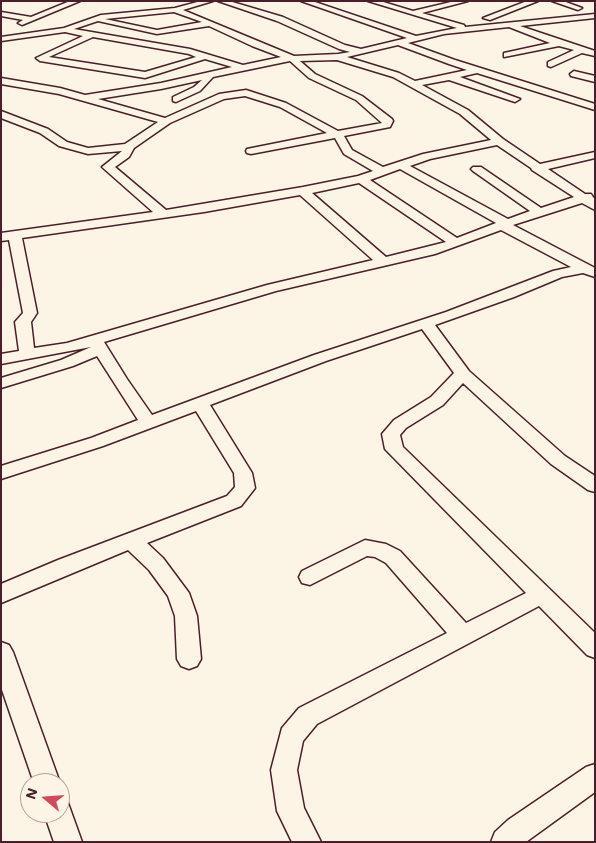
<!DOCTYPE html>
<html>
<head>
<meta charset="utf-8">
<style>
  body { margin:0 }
  #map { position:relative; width:596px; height:843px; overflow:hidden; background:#fcf5e5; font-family:Mali,sans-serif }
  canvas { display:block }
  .frame { position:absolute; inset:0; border:2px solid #4a1f2b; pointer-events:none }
  .north { position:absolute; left:20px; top:773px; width:50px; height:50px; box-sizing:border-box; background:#fcf5e5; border:1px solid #b59f9b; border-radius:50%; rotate:288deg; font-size:14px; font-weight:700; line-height:20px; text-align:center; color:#4a1f2b }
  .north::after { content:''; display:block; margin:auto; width:18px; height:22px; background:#d1495b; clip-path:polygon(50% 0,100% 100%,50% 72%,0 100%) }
</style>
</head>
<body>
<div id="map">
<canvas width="596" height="843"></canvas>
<div class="frame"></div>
<div class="north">N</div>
</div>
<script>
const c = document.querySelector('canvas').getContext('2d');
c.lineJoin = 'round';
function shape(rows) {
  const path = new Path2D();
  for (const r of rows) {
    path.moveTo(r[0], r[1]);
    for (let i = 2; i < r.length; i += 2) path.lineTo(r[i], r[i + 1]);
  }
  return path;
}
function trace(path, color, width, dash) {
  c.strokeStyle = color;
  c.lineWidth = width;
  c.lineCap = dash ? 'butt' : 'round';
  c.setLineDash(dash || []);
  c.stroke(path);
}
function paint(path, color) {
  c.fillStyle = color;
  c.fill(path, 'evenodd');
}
const minor = shape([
  [70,1,80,1,22,25,18,23,23,20,1,16,1,12,31,17,70,1],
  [201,1,213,1,183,10,294,56,338,54,350,52,339,49,277,21,218,1,229,1,283,17,345,45,361,49,407,38,301,1,312,1,416,36,457,28,368,1,380,1,413,11,455,1,468,1,422,13,464,25,465,27,595,14,595,18,520,26,595,51,595,56,582,53,551,67,548,66,548,62,574,50,559,46,504,57,504,53,550,43,509,27,444,34,408,43,455,60,595,104,595,110,477,73,460,77,520,99,515,102,449,80,422,85,468,110,503,139,540,164,595,152,595,158,548,169,585,194,591,194,595,200,595,210,582,203,513,225,595,268,595,277,583,273,562,277,514,297,435,325,469,371,565,456,595,476,595,492,588,490,551,464,463,383,443,405,406,428,400,435,403,447,595,633,595,658,587,655,539,606,317,724,303,741,297,770,304,808,321,842,292,842,277,811,271,770,282,728,299,708,447,633,386,563,375,557,367,556,310,585,302,583,299,577,302,571,365,540,386,544,400,551,466,623,526,593,385,449,382,434,394,420,431,397,454,373,422,329,326,361,210,405,252,473,255,488,241,506,147,543,163,558,189,593,197,616,201,659,197,666,189,669,181,666,177,659,175,616,168,596,149,570,128,550,1,603,1,584,58,560,227,496,235,487,234,473,196,411,103,446,1,479,1,466,91,438,138,420,97,356,73,366,1,388,1,378,61,360,91,347,1,364,1,354,19,351,15,322,23,313,9,240,1,241,1,233,153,212,102,167,122,151,88,154,59,146,40,133,1,118,1,111,48,129,67,142,88,148,125,144,158,122,59,94,1,84,1,78,60,88,85,95,161,83,232,67,205,59,145,78,40,61,36,58,83,36,65,32,1,41,1,37,64,28,101,15,175,8,201,1],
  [174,12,202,22,157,30,105,19,174,12],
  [98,21,157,34,209,26,252,46,281,57,243,65,190,49,74,29,98,21],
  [93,37,189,54,196,57,145,72,49,57,93,37],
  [398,45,449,64,467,70,415,81,399,73,347,57,398,45],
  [337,60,393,77,460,114,491,140,423,154,383,167,352,150,344,136,390,127,393,121,392,119,362,96,315,74,300,61,337,60],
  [290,61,309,78,356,100,382,123,338,131,286,103,246,90,219,94,165,118,98,99,161,89,202,80,194,87,173,97,173,101,176,102,200,91,213,77,290,61],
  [245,96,280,107,327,133,247,149,246,151,247,153,251,154,335,138,344,154,373,171,358,176,303,187,166,210,115,167,129,157,134,148,170,123,224,99,245,96],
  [497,145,531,168,532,170,574,197,541,208,481,167,473,167,471,169,473,171,530,211,508,219,410,166,430,159,497,145],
  [400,169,496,223,457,238,370,180,400,169],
  [359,183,446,242,386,257,312,193,359,183],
  [300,195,373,260,267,285,67,343,34,348,31,322,37,313,22,238,204,212,300,195],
  [501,230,571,267,553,271,446,312,314,355,152,415,127,379,104,342,276,291,435,254,501,230],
  [527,1,538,1,490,20,483,18,527,1],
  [552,1,563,1,582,8,578,10,552,1],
  [574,71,595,76,595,82,571,76,570,74,574,71],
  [1,642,9,645,13,652,60,783,34,783,1,687,1,642],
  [595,764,595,792,526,842,491,842,495,832,508,820,586,767,595,764],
  [60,800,68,803,82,842,54,842,44,813,60,813,60,800]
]);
trace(minor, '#4a1f2b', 3);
paint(minor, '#fcf5e5');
</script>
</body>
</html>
